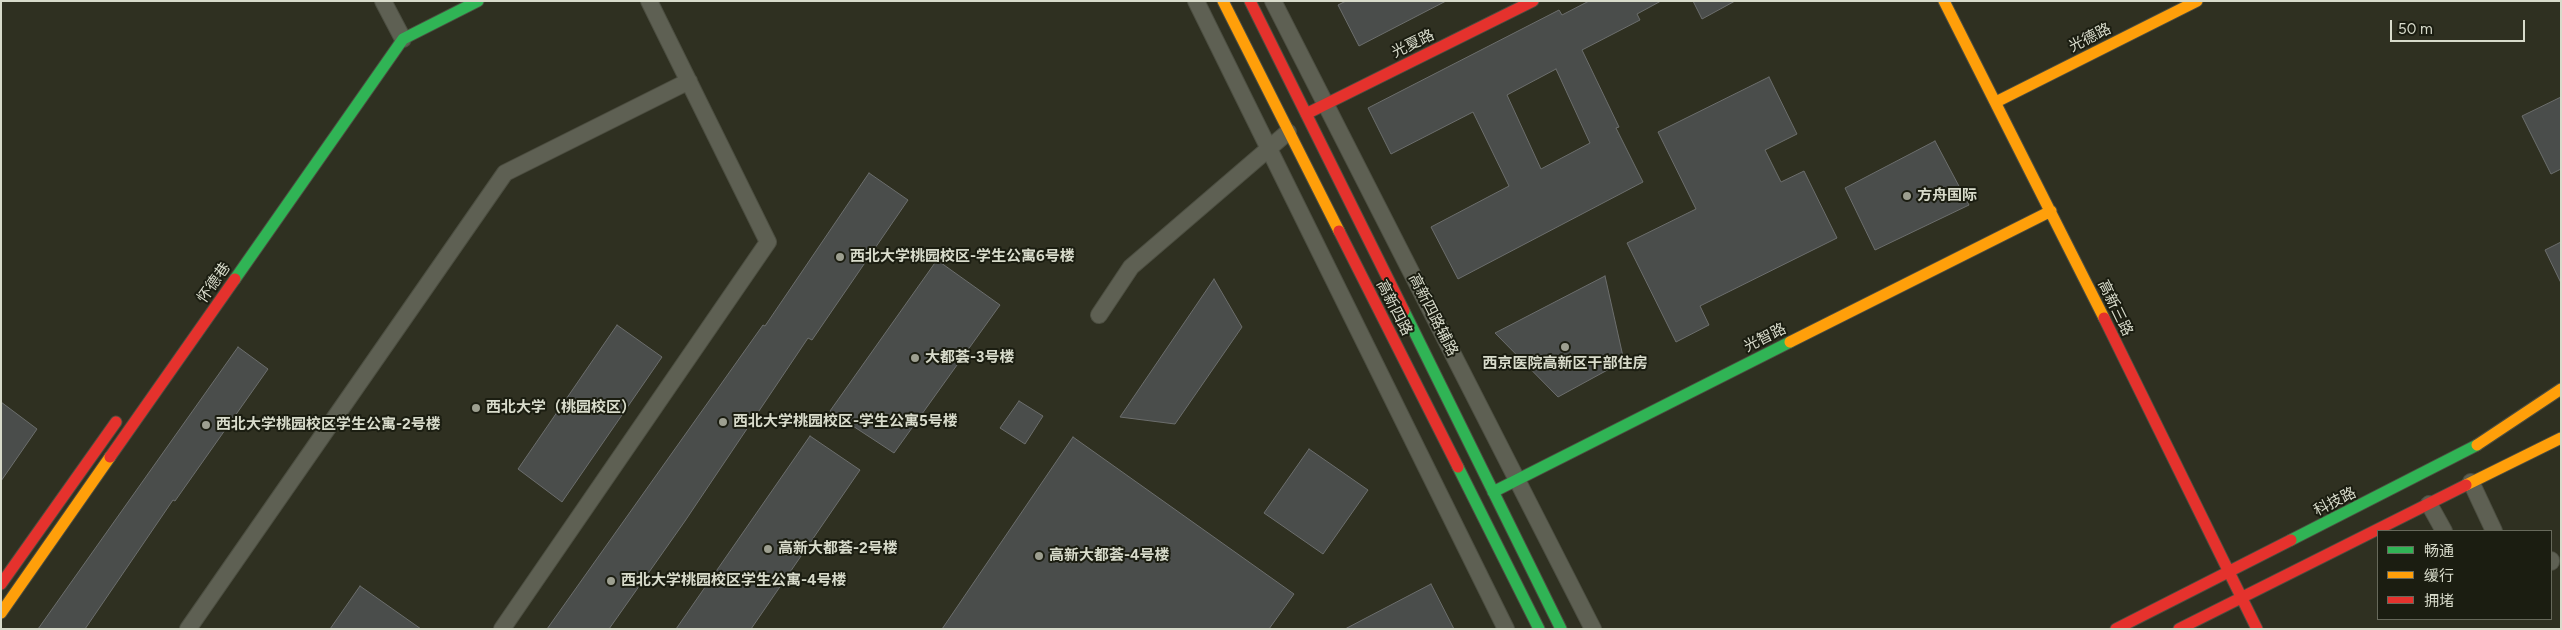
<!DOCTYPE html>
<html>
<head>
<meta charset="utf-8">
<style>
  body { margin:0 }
  #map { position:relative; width:2562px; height:630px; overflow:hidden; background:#2f3021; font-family:Figtree,"Noto Sans SC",sans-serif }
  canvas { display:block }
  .frame { position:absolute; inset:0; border:2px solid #d8dbcb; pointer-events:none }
  .legend { position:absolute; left:2377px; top:530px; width:175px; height:90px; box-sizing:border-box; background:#1b1d11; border:1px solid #67695b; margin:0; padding:6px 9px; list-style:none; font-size:15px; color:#d8dbcb }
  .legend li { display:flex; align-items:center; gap:10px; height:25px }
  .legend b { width:25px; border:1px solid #67695b }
  .scale { position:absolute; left:2390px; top:20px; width:135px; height:22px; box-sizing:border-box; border:2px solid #d8dbcb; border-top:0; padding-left:6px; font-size:15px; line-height:18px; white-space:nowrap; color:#d8dbcb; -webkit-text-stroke:4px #1b1d11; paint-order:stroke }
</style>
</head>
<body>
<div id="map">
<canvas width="2562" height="630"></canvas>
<div class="frame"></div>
<ul class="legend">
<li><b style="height:6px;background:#30b455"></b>畅通</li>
<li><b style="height:6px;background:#ff9f0a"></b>缓行</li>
<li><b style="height:6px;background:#e5322d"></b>拥堵</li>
</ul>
<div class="scale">50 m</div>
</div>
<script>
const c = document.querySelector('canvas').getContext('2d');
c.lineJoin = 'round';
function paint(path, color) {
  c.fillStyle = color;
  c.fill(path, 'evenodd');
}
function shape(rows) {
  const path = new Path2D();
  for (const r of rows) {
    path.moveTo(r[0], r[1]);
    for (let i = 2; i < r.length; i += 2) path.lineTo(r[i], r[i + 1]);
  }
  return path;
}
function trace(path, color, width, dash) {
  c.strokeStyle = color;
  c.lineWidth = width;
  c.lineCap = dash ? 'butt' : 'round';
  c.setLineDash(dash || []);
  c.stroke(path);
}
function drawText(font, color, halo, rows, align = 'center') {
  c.font = font + ' Figtree,"Noto Sans SC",sans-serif';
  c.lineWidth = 4;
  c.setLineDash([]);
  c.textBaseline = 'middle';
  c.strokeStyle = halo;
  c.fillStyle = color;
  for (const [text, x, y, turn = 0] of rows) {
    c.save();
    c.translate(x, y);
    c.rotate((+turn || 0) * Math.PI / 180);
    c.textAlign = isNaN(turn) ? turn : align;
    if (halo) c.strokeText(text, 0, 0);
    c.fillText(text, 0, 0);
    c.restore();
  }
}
const building = shape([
  [1346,1,1446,1,1359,46,1338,5,1346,1],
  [1589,1,1661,1,1637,14,1640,20,1582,50,1619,127,1616,128,1643,182,1458,279,1431,227,1509,186,1473,112,1391,154,1368,108,1559,10,1562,15,1589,1],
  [1556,69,1590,143,1541,169,1507,95,1556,69],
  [1693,1,1735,1,1702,19,1693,1],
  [1769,77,1797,134,1765,150,1781,182,1804,171,1837,238,1700,306,1709,325,1676,342,1627,243,1696,209,1658,132,1769,77],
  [2561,97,2561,169,2551,174,2522,116,2561,97],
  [1935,141,1969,205,1875,250,1845,188,1935,141],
  [869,173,908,200,812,340,808,338,685,521,609,629,547,629,763,325,765,326,869,173],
  [2561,242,2561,283,2545,250,2561,242],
  [937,260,1000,305,894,453,830,411,937,260],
  [1605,276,1624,361,1558,397,1495,333,1605,276],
  [1214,279,1242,327,1175,424,1120,417,1214,279],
  [617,325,662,357,562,502,518,469,617,325],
  [238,347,268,369,175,501,173,500,85,629,38,629,238,347],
  [1019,401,1043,416,1025,444,1000,428,1019,401],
  [1,402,37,429,1,481,1,402],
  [810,436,860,470,751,629,676,629,810,436],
  [1073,437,1294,594,1269,629,942,629,1073,437],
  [1309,449,1368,490,1323,554,1264,513,1309,449],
  [1431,584,1454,629,1345,629,1431,584],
  [360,586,421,629,330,629,360,586]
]);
const street = shape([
  [383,1,403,39],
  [1196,1,1506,629],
  [1273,1,1593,629],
  [1099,315,1131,267,1288,132],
  [2471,482,2494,531],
  [2429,504,2444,531],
  [2551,560,2551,562],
  [188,629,505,173,689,81],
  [502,629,768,242,649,1]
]);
const fast = shape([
  [235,279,403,39,478,1],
  [1404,311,1561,629],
  [1458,467,1539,629],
  [1493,492,1790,342],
  [2291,540,2477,445]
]);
const slow = shape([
  [1223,1,1339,231],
  [1944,1,2104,318],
  [1996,102,2197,1],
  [1790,342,2051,211],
  [2477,445,2561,389],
  [2466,485,2561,438],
  [1,613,110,457]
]);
const jam = shape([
  [1250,1,1404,311],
  [1306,114,1533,1],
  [1339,231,1458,467],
  [2104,318,2257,629],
  [110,457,235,279],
  [1,584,116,422],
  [2116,629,2291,540],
  [2179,629,2466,485]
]);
const markers = [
  [1907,196,5,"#9d9f90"],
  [840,257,5,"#9d9f90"],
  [1565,347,5,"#9d9f90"],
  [915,358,5,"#9d9f90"],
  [476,408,5,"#9d9f90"],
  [723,422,5,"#9d9f90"],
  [206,425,5,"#9d9f90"],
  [768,549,5,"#9d9f90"],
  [1039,556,5,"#9d9f90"],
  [611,581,5,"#9d9f90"]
];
const streetNames = [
  ["光德路",2090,38,-27],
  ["光夏路",1413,44,-26],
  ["怀德巷",214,283,-55],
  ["高新四路",1394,308,63],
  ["高新三路",2115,308,64],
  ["高新四路辅路",1433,315,63],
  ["光智路",1765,338,-27],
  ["科技路",2335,502,-27]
];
const poiNames = [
  ["方舟国际",1917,196],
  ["西北大学桃园校区-学生公寓6号楼",850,257],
  ["大都荟-3号楼",925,358],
  ["西京医院高新区干部住房",1565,364,"center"],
  ["西北大学（桃园校区）",486,408],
  ["西北大学桃园校区-学生公寓5号楼",733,422],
  ["西北大学桃园校区学生公寓-2号楼",216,425],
  ["高新大都荟-2号楼",778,549],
  ["高新大都荟-4号楼",1049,556],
  ["西北大学桃园校区学生公寓-4号楼",621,581]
];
paint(building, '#4a4d4b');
trace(building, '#6c6e6d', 1);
trace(street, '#4c4e41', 18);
trace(fast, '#4c4e41', 13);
trace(slow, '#4c4e41', 13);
trace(jam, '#4c4e41', 13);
trace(street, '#5e6053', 16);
trace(fast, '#30b455', 11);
trace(slow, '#ff9f0a', 11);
trace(jam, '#e5322d', 11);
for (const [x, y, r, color] of markers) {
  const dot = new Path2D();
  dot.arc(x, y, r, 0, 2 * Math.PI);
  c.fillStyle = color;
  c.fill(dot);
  trace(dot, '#1b1d11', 2);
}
drawText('15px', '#d8dbcb', '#1b1d11', streetNames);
drawText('bold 15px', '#d8dbcb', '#1b1d11', poiNames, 'left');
</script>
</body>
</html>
